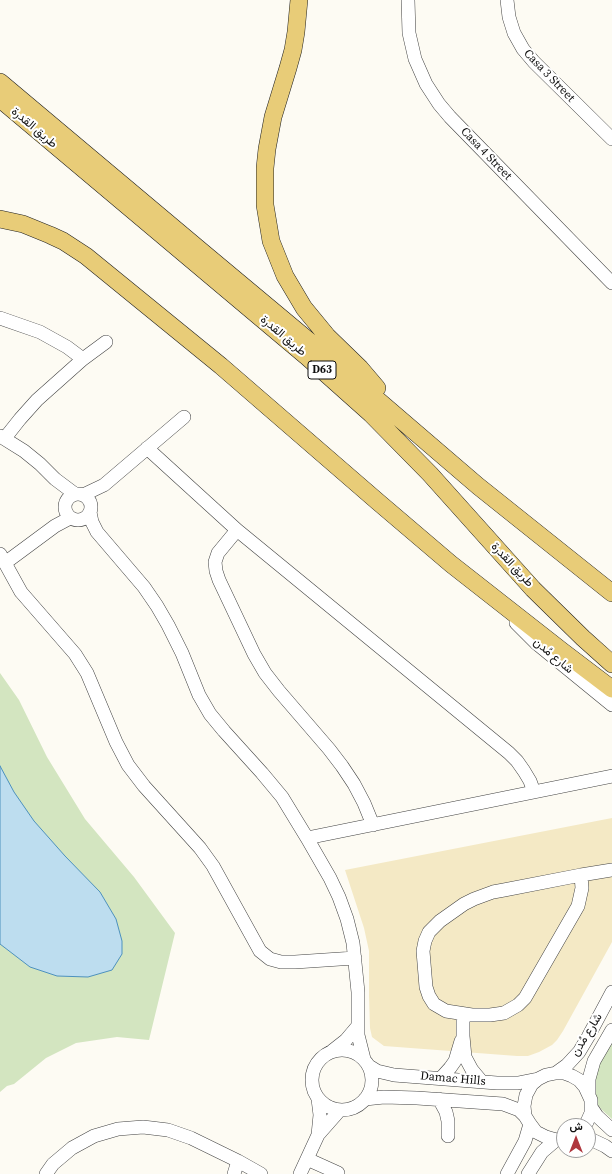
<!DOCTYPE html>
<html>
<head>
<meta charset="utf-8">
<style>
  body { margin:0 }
  #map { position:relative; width:612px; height:1174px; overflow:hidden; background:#fdfbf3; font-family:"Source Serif 4",Vazirmatn,serif }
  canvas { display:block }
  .north { position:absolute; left:556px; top:1118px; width:40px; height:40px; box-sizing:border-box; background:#fff; border:1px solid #9f9f9f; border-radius:50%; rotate:0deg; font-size:11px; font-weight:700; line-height:16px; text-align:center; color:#0f0f0f }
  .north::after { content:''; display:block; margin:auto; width:14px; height:18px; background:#af373e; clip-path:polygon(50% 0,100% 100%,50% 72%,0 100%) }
</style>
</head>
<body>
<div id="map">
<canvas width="612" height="1174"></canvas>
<div class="north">ش</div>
</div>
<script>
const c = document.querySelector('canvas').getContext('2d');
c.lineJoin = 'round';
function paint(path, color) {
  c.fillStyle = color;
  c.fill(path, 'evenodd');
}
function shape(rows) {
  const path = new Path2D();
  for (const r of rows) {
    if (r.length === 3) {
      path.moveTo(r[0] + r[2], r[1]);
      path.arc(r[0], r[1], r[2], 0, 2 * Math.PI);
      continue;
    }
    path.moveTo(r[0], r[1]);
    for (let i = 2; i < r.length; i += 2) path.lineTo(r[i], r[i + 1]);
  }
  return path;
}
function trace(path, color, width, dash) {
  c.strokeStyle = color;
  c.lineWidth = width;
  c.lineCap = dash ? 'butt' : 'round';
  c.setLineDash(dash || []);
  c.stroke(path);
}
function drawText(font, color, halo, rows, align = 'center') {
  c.font = font + ' "Source Serif 4",Vazirmatn,serif';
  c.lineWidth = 4;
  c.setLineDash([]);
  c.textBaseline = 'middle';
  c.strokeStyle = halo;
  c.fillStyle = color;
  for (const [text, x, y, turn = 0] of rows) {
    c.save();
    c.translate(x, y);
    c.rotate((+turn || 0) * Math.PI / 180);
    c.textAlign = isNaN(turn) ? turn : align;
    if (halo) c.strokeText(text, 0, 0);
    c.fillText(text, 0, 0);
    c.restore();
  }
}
const green = shape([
  [0,673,19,700,47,757,85,819,134,877,175,933,149,1040,117,1037,76,1043,46,1058,14,1084,7,1086,0,1092],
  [612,1028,612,1119,601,1109,594,1099,594,1059]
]);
const sand = shape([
  [612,818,612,942,563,1031,557,1040,552,1045,539,1052,528,1056,517,1056,384,1046,372,1037,370,1028,369,995,369,951,364,928,345,870]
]);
const water = shape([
  [0,766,14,792,34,821,65,856,100,892,116,919,122,941,122,954,112,970,88,977,57,976,30,967,0,944,0,766]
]);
const minor = shape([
  [408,0,409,33,415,59,426,84,439,104,450,117,612,283],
  [507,0,509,17,514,33,523,49,534,62,612,139],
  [0,318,40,332,67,347,83,359],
  [0,436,24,451,40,464,55,479,75,494],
  [5,438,20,419,37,400,83,359,106,342],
  [147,448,237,530,509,753,517,761,524,771,530,781,534,792],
  [78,507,13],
  [83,495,104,485,184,417],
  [90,512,92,522,97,532,144,587,157,606,168,625,182,653,199,695,210,714,224,731,262,773,282,797,307,838,330,878,339,897,347,919,353,943,358,992,358,1035,364,1059],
  [237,530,218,553,215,562,216,571,219,580,254,654,265,673,279,691,329,749,342,766,354,784,364,803,373,825],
  [0,554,21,592,75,654,87,673,116,742,128,765,144,786,200,848,213,866,260,951,270,959,281,962,295,962,355,958],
  [5,563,55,526,70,518],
  [516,623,536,643,612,705],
  [307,838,612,776],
  [581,875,582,888,578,906,525,998,518,1005,504,1013,490,1015,472,1015,446,1011,434,1004,429,996,426,987,423,951,425,941,429,932,440,921,464,904,474,899,493,892,504,890,581,875,612,870],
  [463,1014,463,1036,465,1057,472,1070,482,1082],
  [342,1080,30],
  [332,1051,346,1040,357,1027],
  [369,1066,377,1071,394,1075,497,1083,518,1083,538,1079],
  [556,1073,567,1065,579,1052,588,1037,612,992],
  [441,1078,450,1068,455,1061,461,1041],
  [589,1094,589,1079,594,1061,612,1030],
  [318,1099,320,1115,318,1135],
  [365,1099,384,1097,417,1098,503,1104,519,1110,525,1116],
  [439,1099,446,1112,448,1121,448,1136],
  [591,1107,597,1116,612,1130],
  [588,1138,605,1146,612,1151],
  [564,1139,556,1140,546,1137,536,1132,530,1124,525,1116,524,1106,526,1095,532,1084,538,1079,546,1075,556,1073,564,1073,572,1076,579,1080,585,1087,591,1100,591,1113,587,1122,584,1126],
  [307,1159,338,1173],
  [46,1174,53,1164,72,1148,94,1136,118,1129,143,1127,168,1130,191,1138,238,1161,261,1174],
  [234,1174,238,1161],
  [300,1174,318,1135,340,1110],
  [507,1174,525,1141,530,1124],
  [528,1174,542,1152,556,1140]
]);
const major = shape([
  [299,0,296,32,293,50,288,68,273,117,267,149,265,168,265,205,271,241,285,276,304,308,327,336,360,368,377,388],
  [0,82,200,250,309,341,478,486,612,593],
  [0,99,306,356,371,414,430,474,533,589,583,638,612,664],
  [0,219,23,224,50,235,63,241,86,256,221,366,377,501,451,564,562,651,612,689]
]);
const shields = [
  [322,370,28]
];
const shieldNames = [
  ["D63",322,370]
];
const streetNames = [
  ["Casa 3 Street",549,76,46],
  ["طريق القدرة",34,128,40],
  ["Casa 4 Street",486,154,46],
  ["طريق القدرة",283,336,40],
  ["طريق القدرة",512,565,47],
  ["شارع مُدن",553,656,40],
  ["شارع مُدن",587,1035,-58],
  ["Damac Hills",453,1079,5]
];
paint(green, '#d3e5c0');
paint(sand, '#f4e9c5');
paint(water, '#bdddef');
trace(water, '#4d91be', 1);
trace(minor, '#424242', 14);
trace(major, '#202020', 18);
trace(minor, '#fff', 13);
trace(major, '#e8cc78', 17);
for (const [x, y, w] of shields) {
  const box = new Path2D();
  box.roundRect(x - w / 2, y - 9, w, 18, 3);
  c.fillStyle = '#fff';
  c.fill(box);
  trace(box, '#0f0f0f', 1);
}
drawText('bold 11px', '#0f0f0f', null, shieldNames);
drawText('12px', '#0f0f0f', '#fff', streetNames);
</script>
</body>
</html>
